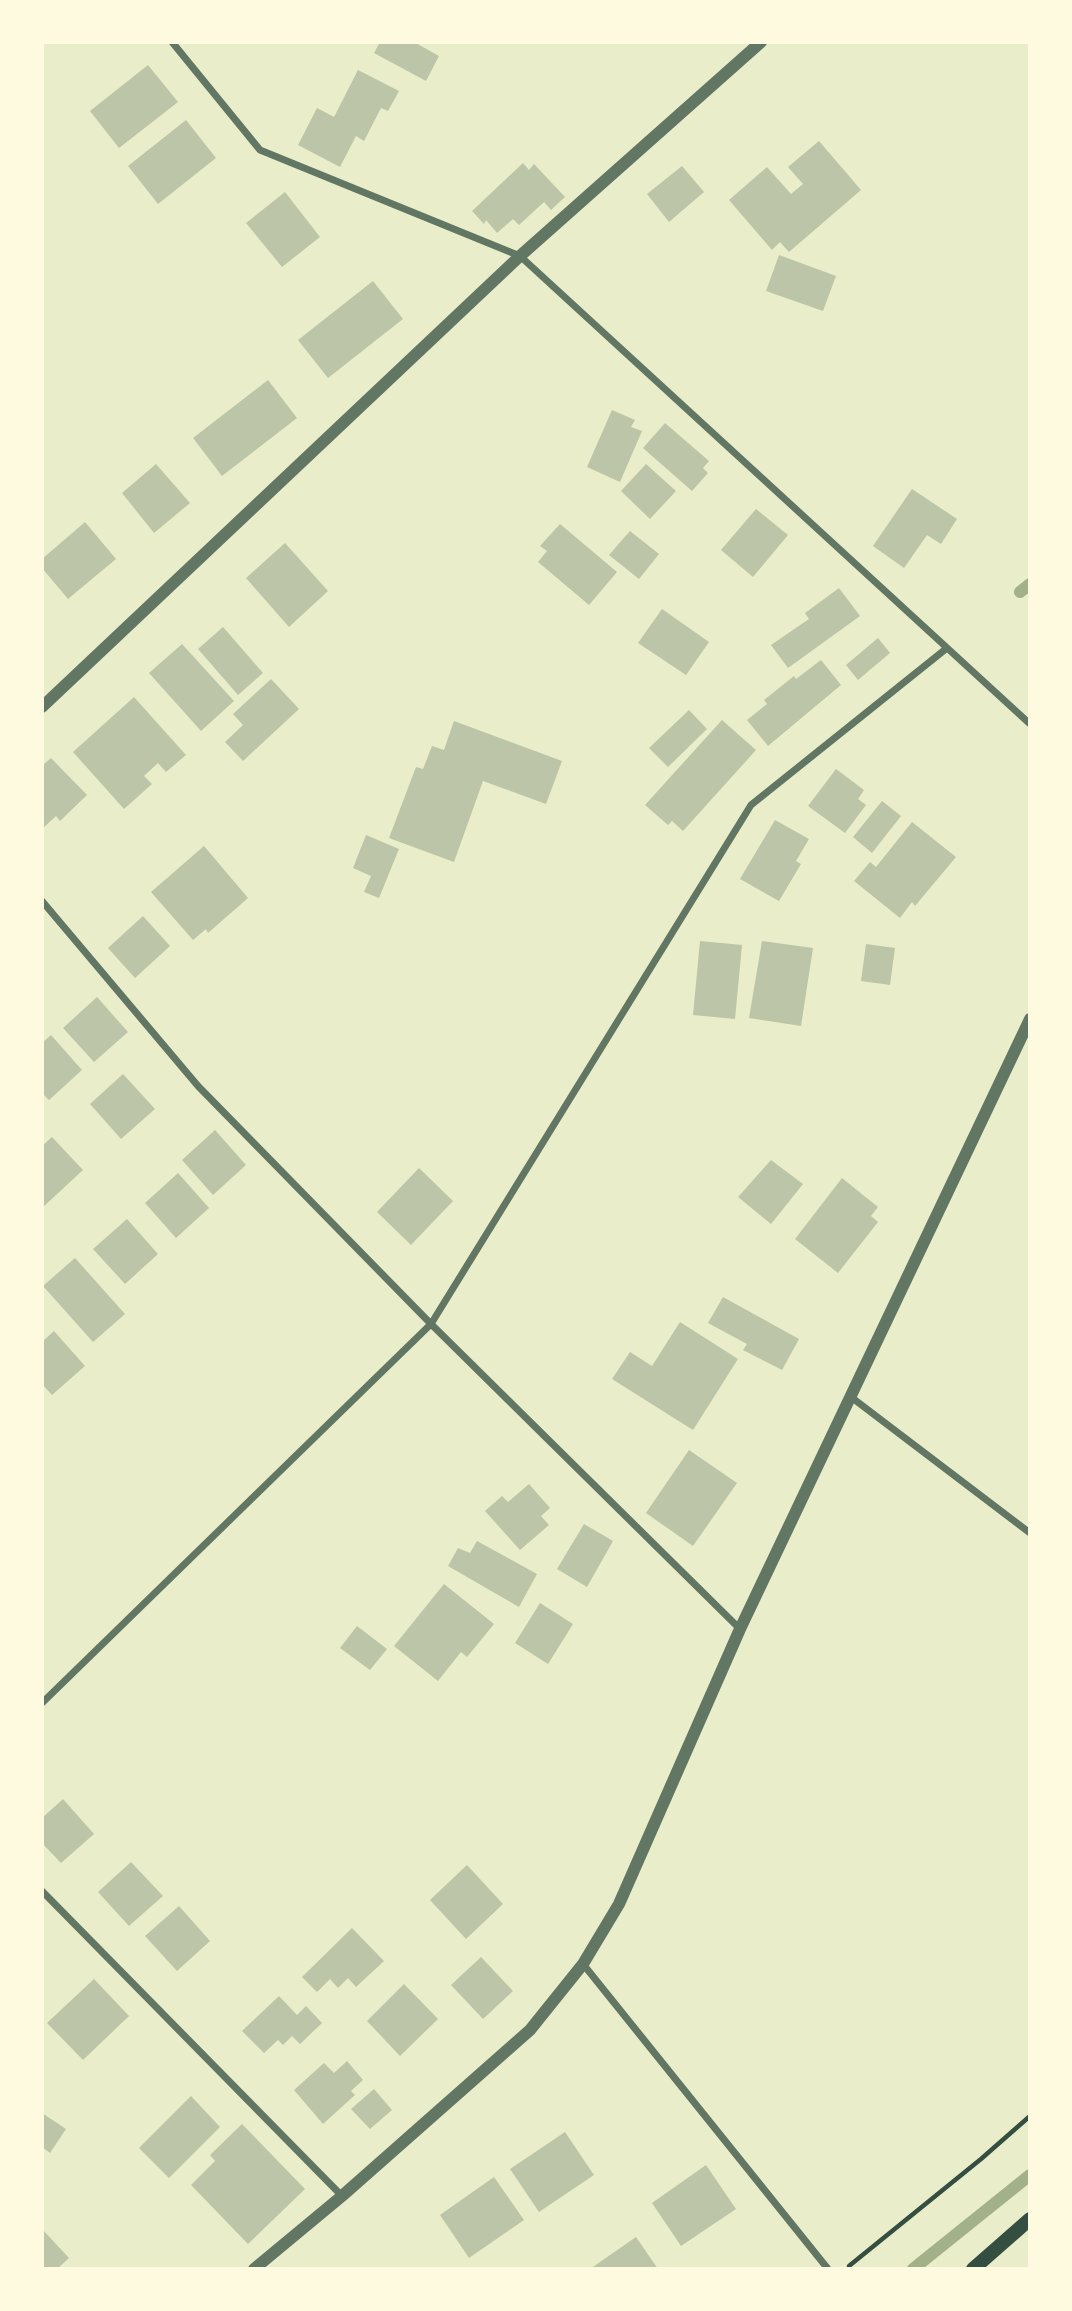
<!DOCTYPE html>
<html>
<head>
<meta charset="utf-8">
<style>
  body { margin:0 }
  #map { position:relative; width:1072px; height:2311px; overflow:hidden; background:#e9edc9; font-family:Roboto,sans-serif }
  canvas { display:block }
  .frame { position:absolute; inset:0; border:44px solid #fefae0; pointer-events:none }
</style>
</head>
<body>
<div id="map">
<canvas width="1072" height="2311"></canvas>
<div class="frame"></div>
</div>
<script>
const c = document.querySelector('canvas').getContext('2d');
c.lineJoin = 'round';
function shape(rows) {
  const path = new Path2D();
  for (const r of rows) {
    path.moveTo(r[0], r[1]);
    for (let i = 2; i < r.length; i += 2) path.lineTo(r[i], r[i + 1]);
  }
  return path;
}
function trace(path, color, width, dash) {
  c.strokeStyle = color;
  c.lineWidth = width;
  c.lineCap = dash ? 'butt' : 'round';
  c.setLineDash(dash || []);
  c.stroke(path);
}
function paint(path, color) {
  c.fillStyle = color;
  c.fill(path, 'evenodd');
}
const stream = shape([
  [1020,592,1030,584],
  [913,2269,1030,2175]
]);
const building = shape([
  [380,42,414,42,439,56,426,81,374,53],
  [148,65,178,102,119,148,90,111],
  [358,70,399,91,388,111,381,108,364,141,356,136,340,167,298,145,317,108,334,117],
  [186,120,216,158,158,204,128,166],
  [819,141,861,190,789,252,780,242,772,250,729,200,767,167,791,194,803,184,788,167],
  [523,163,529,170,534,164,565,197,551,210,544,202,519,225,513,219,497,233,486,220,484,224,472,211],
  [682,166,704,192,669,222,647,194],
  [285,192,320,237,282,267,246,223],
  [779,255,836,276,823,311,766,291],
  [373,281,403,319,328,378,298,340],
  [268,380,297,418,222,476,193,438],
  [612,410,635,420,631,427,642,431,620,482,587,467],
  [665,423,709,461,703,468,708,473,692,491,643,448],
  [156,464,190,503,154,533,122,493],
  [646,464,676,491,650,519,621,491],
  [912,489,957,519,941,544,927,535,904,568,873,546],
  [756,509,788,535,753,577,721,550],
  [85,522,116,559,68,599,42,568,42,559],
  [560,524,617,572,589,605,538,562,547,551,540,546],
  [630,531,659,554,639,579,609,555],
  [285,543,328,591,289,627,246,578],
  [839,588,860,616,788,668,771,645,809,619,805,613],
  [662,609,709,642,686,675,638,643],
  [223,627,263,673,238,695,198,649],
  [878,638,890,653,858,680,846,665],
  [182,644,234,701,201,731,149,673],
  [821,660,841,685,768,746,747,720,767,704,764,700,794,676,796,679],
  [271,679,299,709,243,761,225,742,243,725,233,714],
  [134,697,186,755,166,772,158,763,144,776,152,784,124,809,73,752],
  [689,710,707,729,668,767,649,748],
  [722,720,756,750,683,831,672,821,668,825,645,805],
  [454,721,562,761,546,804,483,781,454,862,389,838,416,767,423,769,432,746,444,750],
  [51,758,87,795,60,821,56,816,42,829,42,766],
  [836,769,864,790,858,799,866,805,845,833,808,806],
  [882,801,901,816,872,853,853,837],
  [775,820,809,839,796,861,801,864,779,901,740,879],
  [912,822,956,857,915,906,912,902,900,918,854,881,870,862,876,867],
  [366,835,399,849,379,898,364,892,371,876,353,868],
  [204,846,248,898,208,933,206,929,193,940,151,892],
  [143,916,170,946,135,978,108,948],
  [700,941,742,945,735,1019,693,1015],
  [762,941,813,948,801,1026,749,1018],
  [866,944,895,948,890,985,861,981],
  [97,997,128,1032,94,1062,63,1028],
  [51,1035,82,1070,49,1100,42,1093,42,1043],
  [123,1074,155,1109,121,1139,90,1104],
  [215,1130,246,1165,213,1195,182,1160],
  [52,1137,83,1170,42,1208,42,1146],
  [771,1160,803,1184,771,1224,738,1197],
  [419,1168,453,1201,411,1245,377,1212],
  [178,1173,209,1208,176,1238,145,1203],
  [842,1178,878,1207,871,1216,878,1222,838,1273,795,1239],
  [127,1219,158,1254,125,1284,93,1249],
  [75,1258,125,1314,93,1342,43,1286],
  [723,1297,799,1339,782,1370,743,1350,747,1344,708,1323],
  [680,1322,738,1359,693,1430,612,1379,630,1352,652,1366],
  [54,1331,85,1366,52,1395,42,1384,42,1342],
  [689,1450,737,1483,693,1546,646,1513],
  [529,1484,550,1508,541,1516,549,1525,520,1550,485,1511,502,1496,508,1502],
  [584,1524,613,1541,587,1587,557,1569],
  [477,1541,537,1574,519,1607,448,1566,458,1548,470,1553],
  [444,1584,494,1624,467,1657,461,1652,438,1681,394,1646],
  [540,1603,573,1624,548,1664,515,1643],
  [357,1626,387,1649,370,1670,340,1648],
  [63,1799,94,1834,61,1863,42,1843,42,1818],
  [131,1862,163,1896,129,1926,98,1892],
  [467,1865,503,1904,466,1939,430,1900],
  [179,1906,210,1941,177,1971,145,1936],
  [352,1928,384,1961,356,1987,348,1978,338,1988,330,1979,317,1992,302,1977],
  [481,1957,513,1991,483,2019,451,1985],
  [94,1979,129,2016,83,2060,47,2023],
  [404,1984,438,2019,400,2056,367,2021],
  [279,1996,297,2015,306,2006,322,2023,300,2044,292,2036,283,2045,278,2040,264,2053,242,2031],
  [347,2061,363,2080,351,2091,355,2095,323,2124,294,2090,324,2063,334,2073],
  [374,2089,392,2110,370,2129,351,2109],
  [191,2096,220,2127,169,2178,139,2148],
  [42,2113,66,2129,50,2153,42,2147],
  [242,2124,305,2189,248,2244,191,2185,215,2161,210,2155],
  [565,2132,594,2175,539,2212,510,2169],
  [706,2165,736,2209,681,2246,652,2203],
  [494,2177,524,2220,469,2258,440,2215],
  [42,2229,69,2258,57,2269,42,2269],
  [636,2237,658,2269,590,2269]
]);
const path = shape([
  [849,2266,981,2159,1030,2116]
]);
const minor = shape([
  [172,42,260,150,520,256,1030,724],
  [42,901,198,1086,431,1324,740,1629],
  [851,1397,1030,1533],
  [42,1703,431,1324,751,805,947,648],
  [42,1891,342,2196],
  [583,1964,828,2269]
]);
const tertiary = shape([
  [42,707,520,256,761,42],
  [254,2269,342,2196,530,2030,583,1964,619,1904,740,1629,1030,1019]
]);
const secondary = shape([
  [973,2269,1030,2219]
]);
trace(stream, '#a3b18a', 12);
paint(building, '#bcc5a7');
trace(path, '#344e41', 4.5);
trace(minor, '#617663', 7);
trace(tertiary, '#617663', 12);
trace(secondary, '#344e41', 14);
</script>
</body>
</html>
